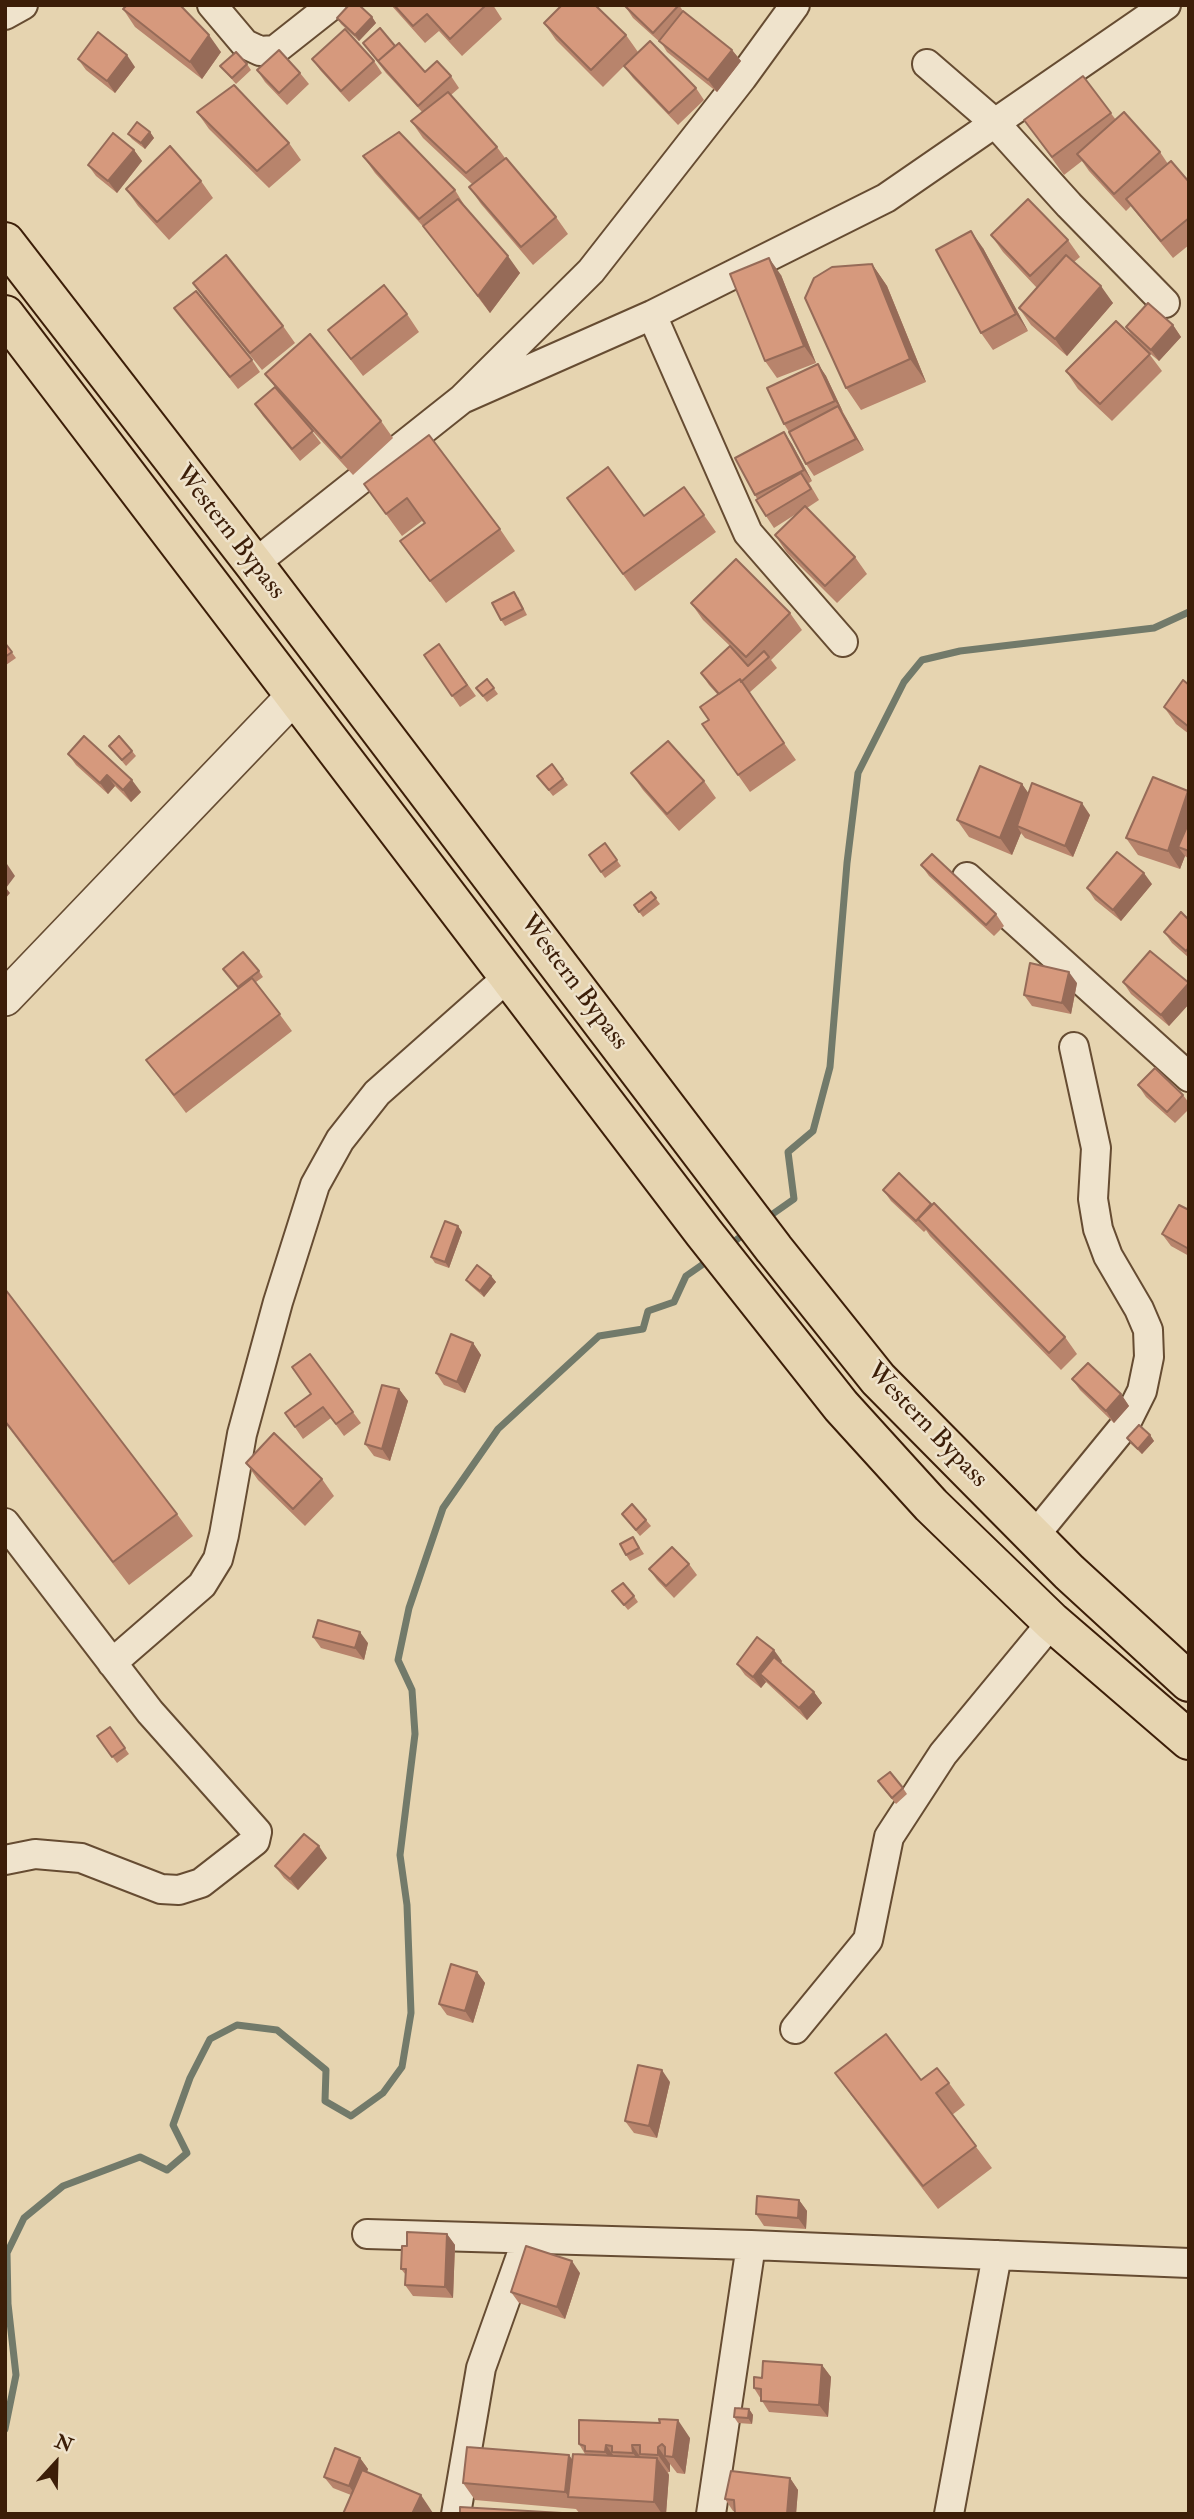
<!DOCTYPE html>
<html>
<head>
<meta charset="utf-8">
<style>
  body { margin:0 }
  #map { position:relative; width:1194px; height:2519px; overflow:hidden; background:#e6d4b0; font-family:"IM FELL Double Pica",serif }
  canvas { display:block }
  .frame { position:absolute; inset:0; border:7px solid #3c1e08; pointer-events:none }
  .north { position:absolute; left:21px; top:2428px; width:70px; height:70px; -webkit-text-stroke:5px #efe3cc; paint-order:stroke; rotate:22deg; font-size:19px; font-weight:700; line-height:28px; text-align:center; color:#3c1e08 }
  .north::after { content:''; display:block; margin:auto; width:24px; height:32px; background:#3c1e08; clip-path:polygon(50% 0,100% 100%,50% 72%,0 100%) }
</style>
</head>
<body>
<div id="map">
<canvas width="1194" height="2519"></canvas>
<div class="frame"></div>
<div class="north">N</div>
</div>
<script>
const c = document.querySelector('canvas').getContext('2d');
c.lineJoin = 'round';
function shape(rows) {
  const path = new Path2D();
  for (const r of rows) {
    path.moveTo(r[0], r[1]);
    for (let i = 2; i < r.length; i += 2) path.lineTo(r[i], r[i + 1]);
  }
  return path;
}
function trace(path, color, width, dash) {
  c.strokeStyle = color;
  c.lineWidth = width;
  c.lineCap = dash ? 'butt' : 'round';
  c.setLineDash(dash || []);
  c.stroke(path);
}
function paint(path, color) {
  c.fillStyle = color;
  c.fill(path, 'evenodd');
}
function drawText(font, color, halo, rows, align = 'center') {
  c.font = font + ' "IM FELL Double Pica",serif';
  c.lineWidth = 5;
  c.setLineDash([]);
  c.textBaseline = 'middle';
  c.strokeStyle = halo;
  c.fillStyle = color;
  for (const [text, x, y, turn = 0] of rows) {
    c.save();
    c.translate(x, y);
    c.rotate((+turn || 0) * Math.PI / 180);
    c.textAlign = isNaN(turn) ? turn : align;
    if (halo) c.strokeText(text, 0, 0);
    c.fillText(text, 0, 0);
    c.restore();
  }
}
const stream = shape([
  [767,1218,794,1199,788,1152,813,1131,830,1067,847,863,858,773,904,682,922,660,960,651,1154,628,1189,612],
  [727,1247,748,1231],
  [5,2429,16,2375,8,2304,7,2253,24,2218,63,2186,140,2157,167,2170,187,2153,173,2125,190,2078,210,2039,237,2025,277,2030,326,2070,325,2101,351,2116,383,2093,402,2067,411,2013,407,1905,400,1855,415,1734,412,1690,398,1660,409,1608,443,1508,498,1429,599,1336,643,1329,648,1311,674,1302,686,1276,709,1260]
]);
const minor = shape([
  [212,5,245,44,260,51,275,50,332,5],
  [795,5,742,78,591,271,462,399,652,315,886,198,1166,5],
  [5,15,23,5],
  [927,64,994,122,1069,205,1165,303],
  [652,315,748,533,843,642],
  [254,564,462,399],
  [967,877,1189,1077],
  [5,1523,150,1712,257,1832,255,1841,201,1883,179,1890,161,1889,81,1858,35,1854,5,1860],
  [1035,1535,1125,1425,1142,1391,1149,1357,1148,1330,1139,1309,1108,1256,1098,1229,1093,1199,1096,1148,1074,1047],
  [112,1663,202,1585,218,1559,224,1535,242,1434,278,1302,315,1185,340,1140,377,1093,509,976],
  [795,2029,868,1940,889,1837,943,1754,1052,1622],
  [367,2234,751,2245,1189,2263],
  [456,2514,481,2368,527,2239],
  [711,2514,751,2245],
  [949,2514,997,2255]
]);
const tertiary = shape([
  [5,998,295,695]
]);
const primary = shape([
  [5,242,254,564,774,1249,878,1379,1069,1572,1189,1682],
  [5,315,704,1233,841,1406,931,1505,1052,1622,1189,1740]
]);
const wall = shape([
  [391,5,493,5,502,19,462,56,439,31,425,43],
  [560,5,595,5,626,35,638,52,603,87,556,40,544,23,561,7],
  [679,5,683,11,732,50,741,61,717,92,667,52,662,44,633,18,625,6],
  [123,9,221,52,202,79,135,27],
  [372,17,376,23,359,41,341,24,337,18],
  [363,43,396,46,425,72,451,76,459,88,451,95,497,147,505,158,556,217,568,234,533,265,481,204,469,187,472,184,423,138,411,121,422,112,386,73],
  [78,59,135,67,115,93,86,70],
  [312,59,374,61,382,73,349,102,320,70],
  [247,64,251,70,236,84,220,66],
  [624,66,696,88,704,100,678,125,633,78],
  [257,70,300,73,309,84,287,105,265,82],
  [1083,76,1116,120,1160,152,1168,164,1189,182,1189,245,1173,258,1131,206,1126,211,1089,171,1082,161,1064,175,1024,120],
  [197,112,289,143,301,160,269,188,209,129],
  [150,132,154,138,145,149,132,139,128,134],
  [134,150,142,161,117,193,96,176,88,165],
  [363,156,455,190,466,208,520,273,490,313,428,232,375,173],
  [201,181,213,198,169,240,138,206,126,189],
  [991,235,1068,240,1080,257,1074,262,1113,303,1067,356,1031,325,1019,308,1037,288,1003,252],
  [983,248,1028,331,993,350,981,333],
  [872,264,887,286,926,382,861,410,846,388],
  [781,275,816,363,777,378,765,361],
  [193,283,283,326,295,343,262,370,205,300],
  [174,308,252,360,260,372,238,389],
  [407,314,419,332,363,376,328,330],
  [1173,325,1181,337,1159,361,1147,351,1162,371,1112,421,1078,389,1066,371,1132,336,1126,327],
  [818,364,826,376,843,412,864,450,814,476,806,464,789,432,784,424],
  [265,374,381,421,393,438,353,475,307,425,321,443,300,461,263,416,255,404,275,387],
  [784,432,792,444,812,481,809,483,819,500,807,508,855,557,867,574,837,603,787,553,775,535,796,514,774,528,766,516,755,495],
  [364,484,500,529,515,551,446,603,400,541,424,523,422,521,402,536],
  [684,487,716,532,635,591,567,498,644,516],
  [518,597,527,615,505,626,501,620],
  [691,603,790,613,802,630,771,660,777,668,749,693,796,760,750,792,702,724,709,720,718,695,709,685,701,673,730,646,703,620],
  [5,643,16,658,6,665,5,664],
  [439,644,476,696,460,707,424,655],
  [487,679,498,694,487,702,476,688],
  [1189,685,1189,734,1176,724,1164,707],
  [109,746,132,751,136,756,126,766],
  [68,754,141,792,131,802,115,786,108,794,76,765],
  [552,764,568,785,553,796,537,776],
  [631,773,704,781,716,798,679,831,643,790],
  [1022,784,1028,793,1090,815,1073,857,1025,838,1021,833,1012,855,969,837,957,820],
  [1188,791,1189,792,1189,859,1185,856,1180,869,1138,855,1126,838],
  [605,843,621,866,605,878,589,855],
  [921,865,996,914,1004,926,994,936,929,876],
  [1152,884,1121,921,1095,900,1087,888],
  [651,892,660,904,643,917,634,905],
  [1189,920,1189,958,1172,943,1164,932],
  [223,969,259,971,263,977,256,982,292,1031,186,1113,146,1060,239,989],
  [1123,982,1189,984,1189,1004,1169,1026,1131,994],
  [1077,983,1071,1014,1032,1006,1024,995],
  [1138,1085,1183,1095,1189,1103,1189,1109,1175,1123,1146,1097],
  [899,1173,1065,1337,1077,1354,1061,1370,930,1236,926,1230,924,1232,891,1201,883,1190],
  [1189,1210,1189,1256,1171,1246,1162,1234],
  [458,1226,462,1232,449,1268,435,1263,431,1257],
  [491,1276,496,1282,484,1297,470,1285,466,1280],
  [5,1289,177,1514,193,1536,129,1585,5,1423],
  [473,1343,481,1355,465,1393,444,1385,436,1373],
  [310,1354,361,1423,344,1436,331,1418,303,1439,285,1413,311,1394],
  [1072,1379,1121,1394,1129,1406,1114,1423,1080,1390],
  [399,1389,408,1401,390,1461,374,1456,365,1444],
  [1150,1435,1154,1441,1142,1454,1131,1444,1127,1438],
  [246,1463,322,1479,334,1496,305,1526,258,1480],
  [622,1514,646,1520,651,1526,640,1536],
  [633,1537,644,1554,630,1561,626,1555],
  [689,1564,697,1575,674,1598,657,1580,649,1569],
  [612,1591,634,1596,638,1602,628,1610],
  [313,1637,368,1643,364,1660,321,1648],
  [782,1661,781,1663,814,1692,822,1703,807,1720,766,1682,761,1688,745,1675,737,1664],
  [110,1727,129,1754,117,1763,97,1736],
  [882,1787,903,1788,907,1794,896,1804],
  [327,1858,298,1890,284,1878,275,1866],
  [477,1972,485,1983,473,2023,447,2015,439,2004],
  [835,2073,949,2083,965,2105,952,2115,992,2168,938,2209,851,2095],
  [670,2082,657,2138,634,2133,625,2121],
  [799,2200,807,2211,806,2229,764,2226,756,2214],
  [447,2234,455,2245,453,2298,413,2296,405,2285,406,2275,401,2269,407,2246],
  [580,2273,565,2319,519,2303,511,2292],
  [822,2365,831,2377,828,2417,769,2412,754,2388,762,2378],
  [749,2409,753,2415,752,2424,738,2423,734,2417],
  [690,2438,685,2474,677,2473,670,2464,670,2472,668,2472,669,2475,666,2514,580,2514,576,2509,475,2500,463,2483,569,2455,572,2460,585,2454,579,2444],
  [360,2458,368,2469,367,2472,433,2513,351,2495,333,2488,324,2477],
  [790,2478,798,2490,796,2514,735,2514,735,2511,733,2511,725,2499]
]);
const shadedWall = shape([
  [372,17,376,23,359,41,355,35],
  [209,35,221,52,202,79,190,62],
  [732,50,741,61,717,92,708,80],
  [127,55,135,67,115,93,107,81],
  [150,132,154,138,145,149,141,143],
  [134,150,142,161,117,193,108,181],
  [971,231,983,248,1028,331,1016,314],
  [508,256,520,273,490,313,478,296],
  [769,258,781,275,816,363,804,346],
  [872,264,887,286,926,382,910,359],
  [1101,286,1113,303,1067,356,1055,339],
  [1173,325,1181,337,1159,361,1151,350],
  [818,364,826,376,843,412,835,401],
  [838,406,846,418,864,450,856,439],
  [784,432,792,444,812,481,804,470],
  [107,775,115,786,108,794,100,783],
  [132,780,141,792,131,802,123,790],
  [1022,784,1034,801,1017,826,1021,833,1012,855,1000,838],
  [1188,791,1189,792,1189,843,1178,847,1185,856,1180,869,1168,851],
  [1082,803,1090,815,1073,857,1065,846],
  [7,864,15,876,6,888,10,893,5,899,5,867],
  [1144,873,1152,884,1121,921,1113,910],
  [1069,972,1077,983,1071,1014,1062,1003],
  [1189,983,1189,1004,1169,1026,1161,1015],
  [458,1226,462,1232,449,1268,445,1262],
  [491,1276,496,1282,484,1297,480,1291],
  [473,1343,481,1355,465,1393,457,1382],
  [399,1389,408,1401,390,1461,382,1449],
  [1121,1394,1129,1406,1114,1423,1106,1411],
  [1150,1435,1154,1441,1142,1454,1138,1449],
  [360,1632,368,1643,364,1660,355,1648],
  [774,1650,782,1661,767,1681,760,1674,766,1682,761,1688,753,1677],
  [814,1692,822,1703,807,1720,799,1708],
  [319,1846,327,1858,298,1890,290,1879],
  [477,1972,485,1983,473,2023,465,2011],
  [662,2070,670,2082,657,2138,649,2126],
  [799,2200,807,2211,806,2229,798,2218],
  [447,2234,455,2245,453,2298,445,2287],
  [572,2261,580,2273,565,2319,557,2307],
  [822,2365,831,2377,828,2417,819,2405],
  [749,2409,753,2415,752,2424,748,2418],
  [678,2420,690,2438,685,2474,673,2457],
  [606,2445,618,2462,617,2469,605,2452],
  [632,2445,644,2462,645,2470,633,2453],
  [658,2447,670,2464,670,2472,658,2455],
  [569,2455,581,2472,569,2497,565,2492],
  [360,2458,368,2469,357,2497,349,2486],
  [657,2458,669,2475,666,2514,662,2514,654,2502],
  [790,2478,798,2490,796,2514,787,2514],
  [421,2495,433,2513,432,2514,412,2514]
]);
const building = shape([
  [127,5,180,5,209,35,190,62,123,9,127,5],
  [349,5,359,5,372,17,355,35,337,18,349,5],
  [394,5,486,5,450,39,427,14,413,26,394,5],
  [562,5,595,5,626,35,591,70,544,23,562,5],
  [626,5,679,5,653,33,625,6,626,5],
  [683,11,732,50,708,80,659,41,683,11],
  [380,28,395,46,378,61,363,43,380,28],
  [345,29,374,61,341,91,312,59,345,29],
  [98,32,127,55,107,81,78,59,98,32],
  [650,41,696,88,669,113,624,66,650,41],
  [399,43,425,72,437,61,451,76,418,106,378,61,399,43],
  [279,50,300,73,279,93,257,70,279,50],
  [236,52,247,64,232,78,220,66,236,52],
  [1083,76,1111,113,1052,157,1024,120,1083,76],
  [234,85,289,143,257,171,197,112,234,85],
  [448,92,497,147,466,173,411,121,448,92],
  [1124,112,1160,152,1114,194,1077,154,1124,112],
  [137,122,150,132,141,143,128,134,137,122],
  [399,132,455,190,419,219,363,156,399,132],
  [113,133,134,150,108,181,88,165,113,133],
  [170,146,201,181,157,222,126,189,170,146],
  [506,158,556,217,521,247,469,187,506,158],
  [1171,161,1189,182,1189,218,1161,241,1126,199,1171,161],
  [458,199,508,256,478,296,423,226,458,199],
  [1028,199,1068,240,1030,276,991,235,1028,199],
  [971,231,1016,314,981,333,936,250,971,231],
  [226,255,283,326,250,353,193,283,226,255],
  [1066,255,1101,286,1055,339,1019,308,1066,255],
  [769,258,804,346,765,361,730,274,769,258],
  [872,264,910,359,846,388,805,298,814,278,832,267,872,264],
  [384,285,407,314,351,359,328,330,384,285],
  [196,291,252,360,230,377,174,308,196,291],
  [1148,303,1173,325,1151,350,1126,327,1148,303],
  [1116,321,1150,354,1100,404,1066,371,1116,321],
  [310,334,381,421,341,458,265,374,310,334],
  [818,364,835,401,784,424,767,388,818,364],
  [275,387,313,431,292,449,255,404,275,387],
  [838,406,856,439,806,464,789,432,838,406],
  [784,432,804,470,755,495,735,458,784,432],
  [429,435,500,529,430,581,400,541,425,523,407,498,386,514,364,484,429,435],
  [608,467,644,516,684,487,704,515,623,574,567,498,608,467],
  [801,473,811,489,766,516,756,500,801,473],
  [805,506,855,557,825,586,775,535,805,506],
  [736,559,790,613,746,657,691,603,736,559],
  [514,592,523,609,501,620,492,603,514,592],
  [5,643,12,652,5,657,5,643],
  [439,644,467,685,452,696,424,655,439,644],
  [730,646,748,666,764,651,769,657,741,682,740,679,719,694,701,673,730,646],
  [487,679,494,688,483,696,476,688,487,679],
  [740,679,784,743,738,775,702,724,709,720,700,707,740,679],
  [1183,680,1189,685,1189,727,1164,707,1183,680],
  [84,736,132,780,123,790,107,775,100,783,68,754,84,736],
  [119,736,132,751,122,760,109,746,119,736],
  [668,741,704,781,667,814,631,773,668,741],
  [552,764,563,779,549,790,537,776,552,764],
  [980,766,1022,784,1000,838,957,820,980,766],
  [1153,777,1188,791,1168,851,1126,838,1153,777],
  [1032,783,1082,803,1065,846,1017,826,1032,783],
  [1189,822,1189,851,1178,847,1189,822],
  [605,843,617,860,601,872,589,855,605,843],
  [1117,852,1144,873,1113,910,1087,888,1117,852],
  [932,854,996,914,986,925,921,865,932,854],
  [651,892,656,898,639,912,634,905,651,892],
  [1181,912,1189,920,1189,947,1186,951,1164,932,1181,912],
  [1150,951,1189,983,1161,1015,1123,982,1150,951],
  [243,952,259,971,238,987,223,969,243,952],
  [1030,963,1069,972,1062,1003,1024,995,1030,963],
  [252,978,280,1014,174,1095,146,1060,252,978],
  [1155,1068,1183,1095,1167,1112,1138,1085,1155,1068],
  [899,1173,931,1204,916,1221,883,1190,899,1173],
  [934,1203,1065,1337,1049,1353,918,1219,934,1203],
  [1179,1205,1189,1210,1189,1249,1162,1234,1179,1205],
  [445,1221,458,1226,445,1262,431,1257,445,1221],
  [477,1265,491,1276,480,1291,466,1280,477,1265],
  [5,1289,177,1514,113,1562,5,1421,5,1289],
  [451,1334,473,1343,457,1382,436,1373,451,1334],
  [310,1354,353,1412,336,1424,323,1407,295,1427,285,1413,311,1394,292,1367,310,1354],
  [1088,1363,1121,1394,1106,1411,1072,1379,1088,1363],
  [382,1385,399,1389,382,1449,365,1444,382,1385],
  [1139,1425,1150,1435,1138,1449,1127,1438,1139,1425],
  [274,1433,322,1479,293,1509,246,1463,274,1433],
  [632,1504,646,1520,636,1530,622,1514,632,1504],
  [633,1537,639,1548,626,1555,620,1544,633,1537],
  [672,1547,689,1564,666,1586,649,1569,672,1547],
  [623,1583,634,1596,624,1605,612,1591,623,1583],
  [318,1620,360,1632,355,1648,313,1637,318,1620],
  [757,1637,774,1650,753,1677,737,1664,757,1637],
  [774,1657,814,1692,799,1708,760,1674,774,1657],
  [110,1727,125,1748,112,1757,97,1736,110,1727],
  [890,1772,903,1788,892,1798,878,1781,890,1772],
  [304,1834,319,1846,290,1879,275,1866,304,1834],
  [451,1964,477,1972,465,2011,439,2004,451,1964],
  [886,2034,921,2080,937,2068,949,2083,936,2093,976,2146,923,2186,835,2073,886,2034],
  [638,2065,662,2070,649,2126,625,2121,638,2065],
  [757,2196,799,2200,798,2218,756,2214,757,2196],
  [407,2232,447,2234,445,2287,405,2285,406,2269,401,2269,402,2246,407,2246,407,2232],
  [526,2246,572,2261,557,2307,511,2292,526,2246],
  [763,2361,822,2365,819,2405,761,2401,761,2389,754,2388,754,2377,762,2378,763,2361],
  [735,2408,749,2409,748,2418,734,2417,735,2408],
  [659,2419,678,2420,673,2457,665,2456,665,2447,662,2444,658,2447,658,2455,640,2454,640,2445,632,2445,633,2453,612,2452,612,2446,606,2445,605,2452,585,2451,585,2446,579,2444,579,2420,660,2423,659,2419],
  [467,2447,569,2455,565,2492,463,2483,467,2447],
  [335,2448,360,2458,349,2486,324,2477,335,2448],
  [573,2454,657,2458,654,2502,568,2497,573,2454],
  [362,2470,421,2495,412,2514,343,2514,362,2470],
  [731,2471,790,2478,787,2514,735,2514,734,2500,725,2499,731,2471],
  [460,2507,562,2513,562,2514,460,2514,460,2507]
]);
const streetNames = [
  ["Western Bypass",229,533,52],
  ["Western Bypass",573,983,53],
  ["Western Bypass",926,1426,46]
];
trace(stream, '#727a6a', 7);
trace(minor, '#664c32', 32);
trace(tertiary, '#664c32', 38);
trace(primary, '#3c1e08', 42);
trace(minor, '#efe3cc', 28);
trace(tertiary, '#efe3cc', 35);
trace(primary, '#e6d4b0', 38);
paint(wall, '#b8846c');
paint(shadedWall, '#966b58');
paint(building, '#d6997d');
trace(building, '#966b58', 2);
drawText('26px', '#3c1e08', '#efe3cc', streetNames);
</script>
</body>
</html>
